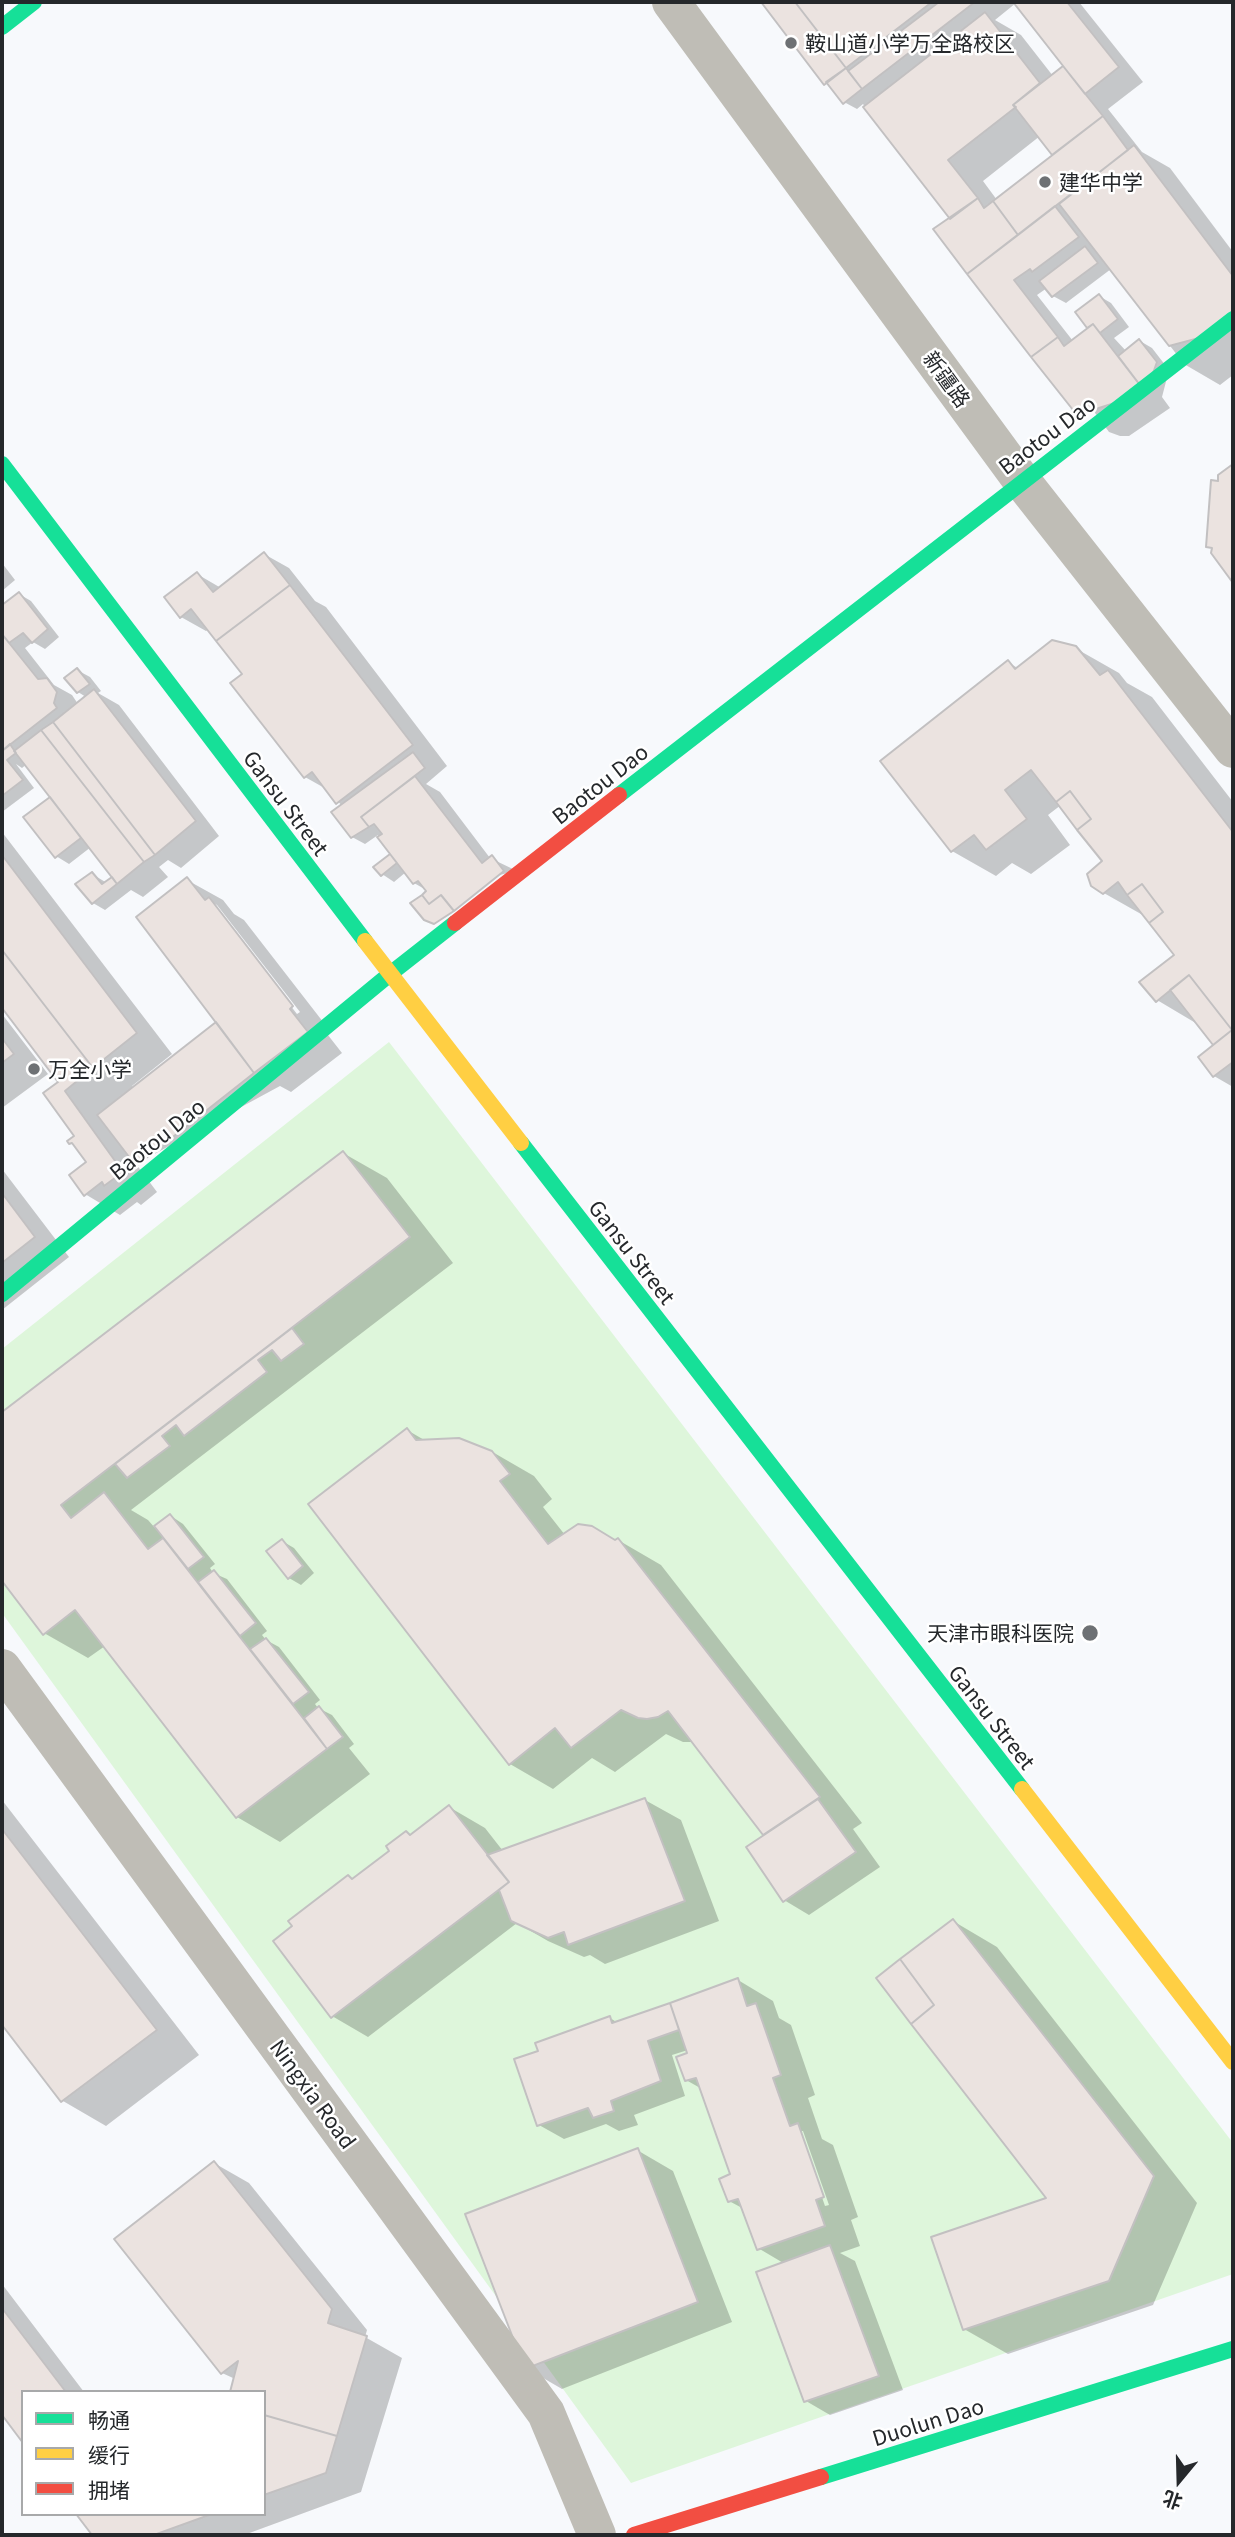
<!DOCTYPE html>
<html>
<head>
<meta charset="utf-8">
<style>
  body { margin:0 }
  #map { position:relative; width:1235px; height:2537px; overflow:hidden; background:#f7f9fc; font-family:Georgia,"Noto Sans SC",serif }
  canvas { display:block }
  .frame { position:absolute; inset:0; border:4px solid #25282b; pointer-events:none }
  .legend { position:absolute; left:21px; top:2390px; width:245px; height:126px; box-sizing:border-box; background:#fff; border:2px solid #a8a9aa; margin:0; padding:9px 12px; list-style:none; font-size:21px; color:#25282b }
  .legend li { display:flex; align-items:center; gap:14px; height:35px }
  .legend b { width:35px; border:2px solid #a8a9aa }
  .north { position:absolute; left:1144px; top:2446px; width:70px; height:70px; -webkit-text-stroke:5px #fff; paint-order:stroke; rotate:199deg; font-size:19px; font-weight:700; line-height:28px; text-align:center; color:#25282b }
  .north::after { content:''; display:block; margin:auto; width:24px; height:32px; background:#25282b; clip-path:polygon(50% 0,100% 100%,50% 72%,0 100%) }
</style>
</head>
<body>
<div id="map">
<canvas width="1235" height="2537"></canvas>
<div class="frame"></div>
<ul class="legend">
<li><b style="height:9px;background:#16e098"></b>畅通</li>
<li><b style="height:9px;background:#ffcf43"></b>缓行</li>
<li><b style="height:9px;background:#f24e42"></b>拥堵</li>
</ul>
<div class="north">北</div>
</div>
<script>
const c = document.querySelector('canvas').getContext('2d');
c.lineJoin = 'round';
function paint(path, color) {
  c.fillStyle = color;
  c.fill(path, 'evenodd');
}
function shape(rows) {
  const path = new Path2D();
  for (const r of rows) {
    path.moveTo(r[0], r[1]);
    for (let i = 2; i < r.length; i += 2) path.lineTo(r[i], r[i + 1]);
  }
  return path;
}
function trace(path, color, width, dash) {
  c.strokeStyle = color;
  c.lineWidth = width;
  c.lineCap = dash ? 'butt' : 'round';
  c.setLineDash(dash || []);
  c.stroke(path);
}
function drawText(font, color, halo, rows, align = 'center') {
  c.font = font + ' Georgia,"Noto Sans SC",serif';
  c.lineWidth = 5;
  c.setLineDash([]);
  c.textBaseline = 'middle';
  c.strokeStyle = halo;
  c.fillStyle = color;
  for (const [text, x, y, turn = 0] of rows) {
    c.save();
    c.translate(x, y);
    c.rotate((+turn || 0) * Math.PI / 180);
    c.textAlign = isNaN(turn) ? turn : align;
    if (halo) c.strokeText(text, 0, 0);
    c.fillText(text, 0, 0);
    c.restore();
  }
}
const green = shape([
  [389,1042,1233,2143,1233,2274,631,2483,2,1613,2,1349]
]);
const shadow = shape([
  [763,2,1079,2,1143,82,1108,109,1142,152,1170,168,1233,252,1233,375,1220,385,1184,364,1111,269,1066,303,1053,296,1047,288,1037,295,1073,341,1091,328,1088,326,1099,296,1111,303,1129,327,1114,338,1127,352,1140,341,1152,348,1169,370,1162,397,1170,408,1129,436,1120,436,1109,432,952,218,863,104,857,109,844,102,833,87,825,83],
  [1016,3,1065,66,1053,76,1021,35,995,20],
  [1040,136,1055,156,997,200,983,181],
  [1233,466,1233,580,1213,553,1214,550,1208,546,1220,476],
  [264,554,289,568,315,601,326,607,447,766,426,784,440,792,490,858,517,871,428,891,414,883,406,872,394,882,382,874,397,860,378,835,365,844,352,837,342,806,328,790,305,777,244,674,209,629,206,631,181,617,197,574,221,588],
  [2,563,15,580,2,591],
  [19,594,31,601,59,637,45,649,33,642,25,648,54,685,72,695,78,704,86,697,78,692,77,670,90,677,101,691,98,693,119,705,219,836,181,868,168,860,159,867,168,877,143,897,131,890,105,910,93,903,92,874,107,883,112,879,119,883,91,847,69,864,56,856,52,797,27,764,22,768,16,764,34,788,2,812,2,607],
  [1075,648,1119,673,1127,683,1152,697,1233,802,1233,1087,1214,1076,1215,1046,1199,1025,1157,1000,1176,956,1148,918,1095,888,1105,862,1061,805,1048,815,1070,845,1031,874,1012,863,996,876,952,851,1008,662,1019,669],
  [2,832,172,1054,132,1086,134,1089,218,1023,187,880,223,900,234,914,244,920,327,1027,324,1030,342,1053,291,1092,280,1086,136,1164,157,1192,141,1205,137,1202,120,1215,85,1194,88,1162,76,1146,70,1142,76,1136,61,1083,2,1005],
  [209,901,217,905,300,1012,297,1014],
  [2,1014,48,1074,2,1108],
  [343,1153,387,1178,453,1263,131,1510,148,1520,155,1528,171,1516,183,1524,215,1564,210,1568,213,1573,227,1579,267,1631,262,1635,266,1640,279,1647,320,1700,315,1704,318,1708,332,1715,354,1744,349,1748,370,1774,280,1842,237,1817,105,1646,88,1658,44,1633,2,1578,2,1414],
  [2,1169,69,1257,2,1310],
  [407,1430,426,1441,489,1450,534,1476,552,1499,543,1507,565,1535,618,1540,661,1565,862,1823,853,1829,880,1867,809,1915,784,1900,767,1835,695,1742,683,1742,666,1734,615,1772,592,1758,553,1789,510,1764],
  [282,1541,294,1548,314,1573,301,1585,289,1578],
  [2,1800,199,2055,106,2126,63,2101,2,2022],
  [645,1800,681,1820,719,1921,605,1964,590,1955,584,1957,548,1941,517,1923,368,2037,332,2016,354,1880,392,1851,406,1833,412,1836,449,1807,485,1828,503,1851],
  [953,1921,997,1947,1197,2203,1153,2305,1008,2354,964,2329,1049,2199],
  [738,1980,773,2001,779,2018,791,2025,815,2095,808,2098,822,2139,833,2145,858,2217,851,2220,860,2246,840,2253,855,2261,903,2390,830,2415,806,2401,785,2264,758,2248,744,2209,729,2201,732,2175,702,2089,686,2080,688,2050,672,2055,685,2096,634,2115,638,2125,619,2131,606,2124,564,2139,539,2125,540,2053,610,2018,618,2023,670,2005,674,2007],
  [799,2131,803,2131,829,2205,825,2206],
  [637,2150,673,2171,732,2322,562,2389,526,2368],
  [214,2163,249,2183,367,2330,365,2337,402,2358,361,2492,244,2535,94,2535,79,2514,264,2514,264,2392,222,2373],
  [2,2284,84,2392,23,2392,23,2439,2,2411]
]);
const building = shape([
  [761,2,795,2,846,68,824,85,761,2],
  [795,2,932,2,846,68,795,2],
  [939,2,975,2,862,89,848,71,939,2],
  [1013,2,1067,2,1119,67,1085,94,1013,2],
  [985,12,1040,83,1013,105,1016,107,948,160,978,198,950,219,863,107,985,12],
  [1063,66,1103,116,1052,155,1013,105,1063,66],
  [846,68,862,89,843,104,826,82,846,68],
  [1103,116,1128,150,1018,235,993,201,1103,116],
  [1134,145,1233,276,1233,329,1169,346,1059,204,1134,145],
  [978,198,984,208,993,201,1018,235,967,274,933,229,978,198],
  [1055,206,1079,237,1032,272,1030,269,1014,280,1058,337,1031,357,967,274,1055,206],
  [1085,246,1098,263,1052,297,1039,281,1085,246],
  [1099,294,1118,319,1100,333,1093,324,1087,328,1075,312,1099,294],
  [1093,324,1146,393,1077,415,1031,357,1058,337,1064,346,1093,324],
  [1139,339,1157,362,1146,393,1118,356,1139,339],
  [1233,464,1233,583,1211,553,1212,548,1206,547,1211,480,1218,481,1218,475,1233,464],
  [264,552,290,585,216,641,191,609,180,618,164,597,197,572,213,592,264,552],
  [290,585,413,745,336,804,312,772,304,778,230,683,242,674,216,641,290,585],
  [19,592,48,629,32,643,23,633,9,643,2,634,2,605,19,592],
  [2,634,38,679,47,678,57,692,54,703,57,708,2,751,2,634],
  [1052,640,1076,646,1100,675,1108,670,1233,832,1233,1062,1213,1077,1198,1057,1232,1030,1189,975,1156,1002,1139,982,1174,955,1149,923,1163,912,1142,884,1127,895,1118,882,1103,894,1091,886,1087,874,1102,861,1077,830,1091,819,1070,791,1056,802,1031,770,1005,790,1027,819,986,850,974,835,951,852,880,761,1008,660,1015,669,1052,640],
  [77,668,90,684,77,693,64,678,77,668],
  [94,689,196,821,155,855,53,722,94,689],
  [53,722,155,855,144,862,41,730,53,722],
  [41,730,144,862,117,884,14,751,41,730],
  [10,744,16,753,7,760,23,780,2,796,2,751,10,744],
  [413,752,425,768,361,817,369,827,351,838,331,812,413,752],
  [415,776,482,863,492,855,504,871,454,911,441,895,429,904,422,895,426,891,418,881,413,884,377,837,382,834,374,824,369,827,361,817,415,776],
  [1070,791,1091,819,1077,830,1056,802,1070,791],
  [50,797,81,838,55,858,23,817,50,797],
  [390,854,397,863,381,876,373,867,390,854],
  [2,855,137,1033,93,1068,2,950,2,855],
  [92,872,102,884,112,877,117,884,92,904,75,884,92,872],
  [187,877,205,900,209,897,293,1006,290,1009,308,1032,254,1073,136,917,187,877],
  [1142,884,1163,912,1149,923,1127,895,1142,884],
  [422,895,429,904,441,895,454,911,434,924,424,920,410,903,422,895],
  [2,950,93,1068,65,1091,123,1172,104,1186,102,1182,84,1196,69,1175,86,1162,72,1143,69,1144,67,1141,74,1136,43,1093,58,1082,2,1008,2,950],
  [1189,975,1232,1030,1213,1045,1170,990,1189,975],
  [216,1022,254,1073,136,1166,97,1115,216,1022],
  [2,1038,14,1054,2,1063,2,1038],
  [343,1151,410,1237,61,1505,71,1518,104,1492,148,1549,163,1538,327,1749,236,1818,75,1610,43,1635,2,1581,2,1412,343,1151],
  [2,1193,35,1237,2,1263,2,1193],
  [292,1328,304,1344,281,1361,272,1350,258,1360,267,1372,184,1436,176,1425,162,1436,170,1446,127,1478,115,1464,292,1328],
  [407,1428,416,1440,459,1438,492,1451,510,1474,500,1481,548,1544,578,1524,592,1526,615,1540,618,1538,820,1797,763,1835,668,1711,658,1717,647,1719,638,1718,621,1710,571,1748,555,1728,509,1765,308,1504,407,1428],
  [170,1514,204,1557,188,1569,154,1526,170,1514],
  [282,1539,303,1566,288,1579,266,1551,282,1539],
  [214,1570,256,1623,240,1636,198,1582,214,1570],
  [266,1638,309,1692,293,1704,250,1649,266,1638],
  [319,1706,343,1737,327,1749,304,1718,319,1706],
  [645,1798,685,1901,568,1945,564,1932,548,1938,511,1921,499,1890,509,1882,487,1855,645,1798],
  [818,1799,856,1852,783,1902,746,1847,818,1799],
  [449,1805,509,1882,331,2018,273,1941,292,1926,288,1921,348,1875,352,1879,389,1851,386,1846,406,1831,410,1835,449,1805],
  [2,1829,157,2030,61,2102,2,2025,2,1829],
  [953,1919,1154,2176,1109,2281,963,2330,931,2237,1046,2198,911,2024,934,2005,900,1959,953,1919],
  [900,1959,934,2005,911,2024,876,1978,900,1959],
  [738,1978,747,2006,756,2003,781,2075,773,2078,790,2126,798,2123,824,2197,816,2200,825,2226,757,2250,738,2199,728,2202,719,2179,730,2174,696,2078,685,2081,676,2057,687,2053,670,2003,738,1978],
  [670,2003,679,2030,648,2041,661,2081,611,2101,614,2111,593,2118,588,2108,537,2126,514,2059,538,2051,535,2043,610,2016,612,2023,670,2003],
  [638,2148,698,2302,525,2369,465,2214,638,2148],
  [214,2161,332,2309,328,2323,367,2336,337,2436,264,2415,264,2392,230,2392,238,2361,221,2374,114,2239,214,2161],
  [830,2245,879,2376,804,2402,756,2272,830,2245],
  [2,2308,66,2392,23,2392,23,2443,2,2415,2,2308],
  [264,2415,337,2436,326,2473,264,2495,264,2415],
  [76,2514,212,2514,154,2535,92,2535,76,2514]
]);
const street = shape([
  [671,2,1022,481,1233,749],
  [2,1668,546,2413,597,2535]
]);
const fast = shape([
  [2,27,34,2],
  [2,464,365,941],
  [619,795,1233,319],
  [521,1143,1022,1789],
  [2,1294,390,974,455,923],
  [821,2477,1233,2349]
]);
const slow = shape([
  [365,941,521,1143],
  [1022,1789,1233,2062]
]);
const jam = shape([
  [455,923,619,795],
  [634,2535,821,2477]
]);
const markers = [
  [791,43,7,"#6e7174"],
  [1045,182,7,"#6e7174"],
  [34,1069,7,"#6e7174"],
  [1090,1633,9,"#6e7174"]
];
const poiNames = [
  ["鞍山道小学万全路校区",805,43],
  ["建华中学",1059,182],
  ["万全小学",48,1069],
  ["天津市眼科医院",1074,1633,"right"]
];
const streetNames = [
  ["新疆路",947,379,54],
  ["Baotou Dao",1047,435,-37],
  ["Baotou Dao",600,784,-38],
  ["Gansu Street",286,803,53],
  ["Baotou Dao",157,1139,-39],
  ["Gansu Street",632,1252,52],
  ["Gansu Street",992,1717,52],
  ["Ningxia Road",313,2094,54],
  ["Duolun Dao",928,2422,-17]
];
paint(green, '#def6db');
paint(shadow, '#0003');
paint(building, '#ebe3e0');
trace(building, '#c2c0c1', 2);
trace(street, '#bfbdb6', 38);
trace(fast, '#16e098', 16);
trace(slow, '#ffcf43', 16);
trace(jam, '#f24e42', 16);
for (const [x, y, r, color] of markers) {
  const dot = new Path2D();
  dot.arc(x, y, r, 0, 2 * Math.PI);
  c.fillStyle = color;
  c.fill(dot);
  trace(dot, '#fff', 2.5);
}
drawText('21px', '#25282b', '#fff', poiNames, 'left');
drawText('21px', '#25282b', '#fff', streetNames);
</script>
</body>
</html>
